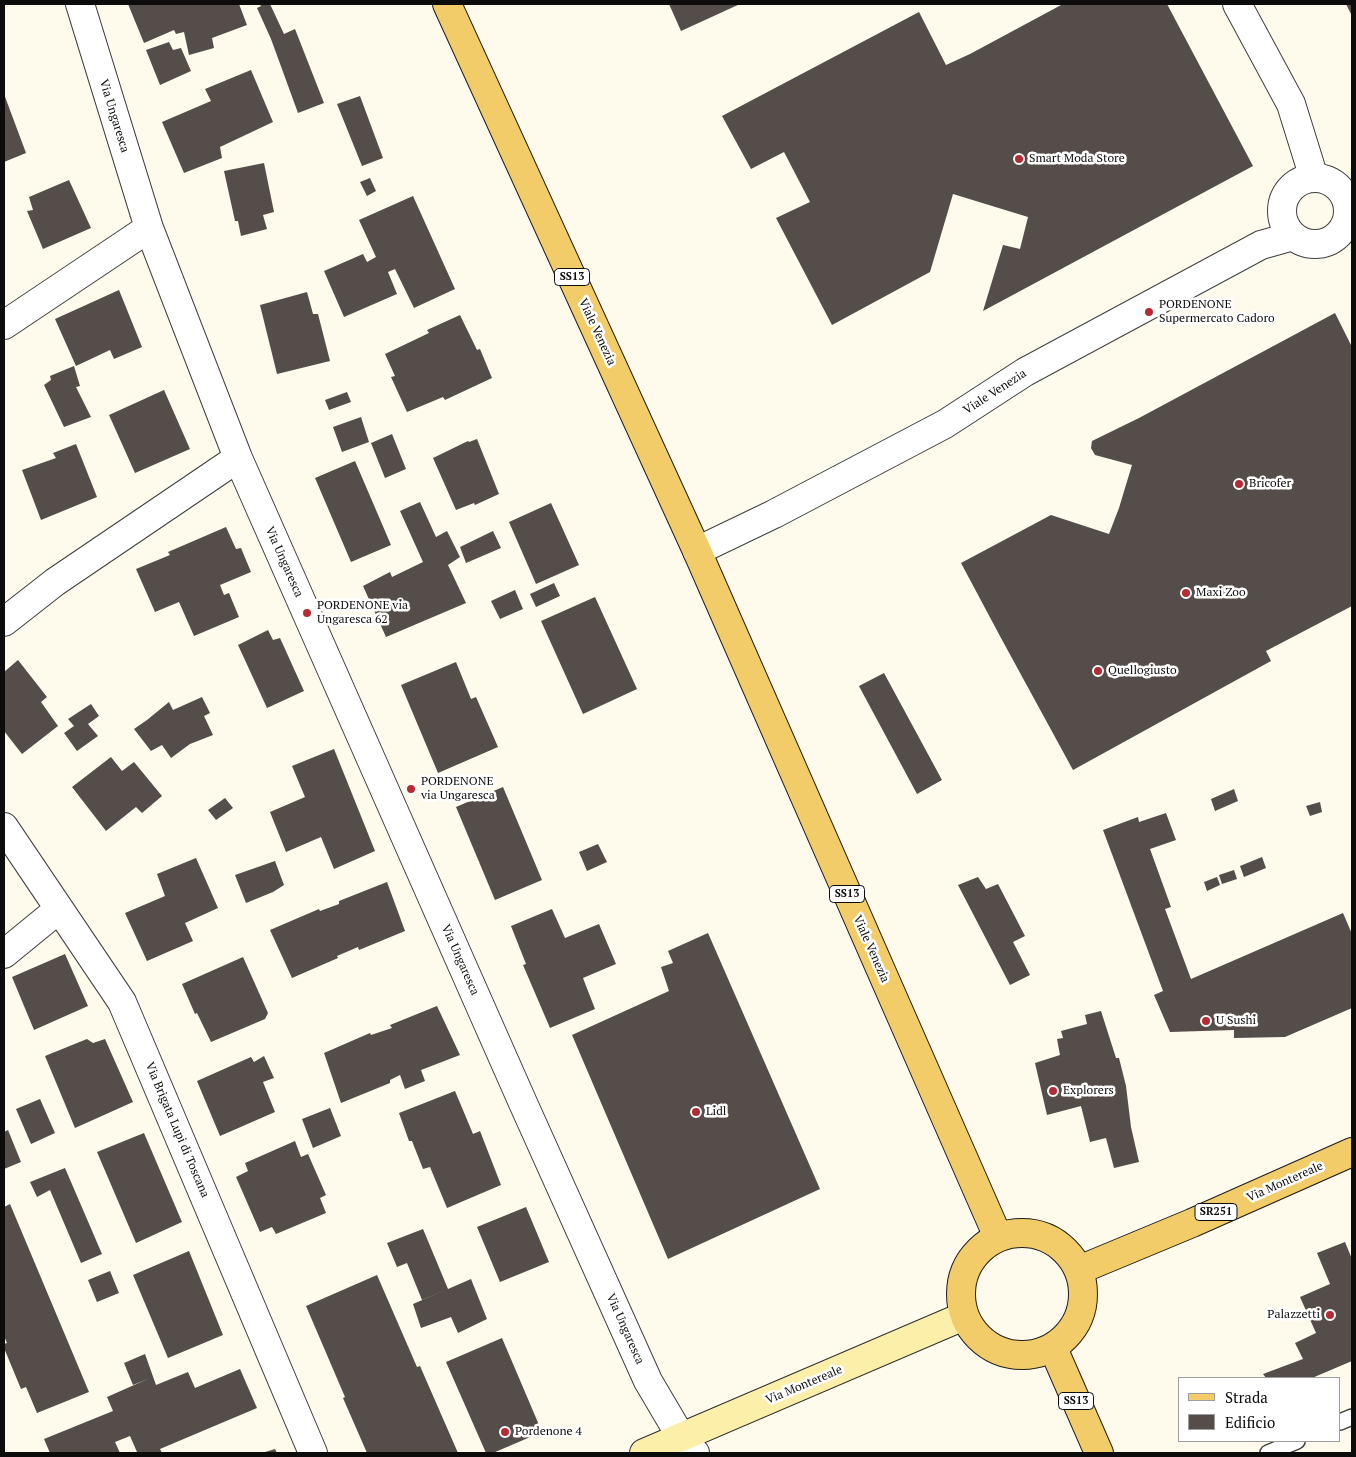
<!DOCTYPE html>
<html>
<head>
<meta charset="utf-8">
<style>
  body { margin:0 }
  #map { position:relative; width:1356px; height:1457px; overflow:hidden; background:#fefaec; font-family:"PT Serif",serif }
  canvas { display:block }
  .frame { position:absolute; inset:0; border:5px solid #0c0c0c; pointer-events:none }
  .legend { position:absolute; left:1178px; top:1377px; width:162px; height:65px; box-sizing:border-box; background:#fff; border:1px solid #9e9e9e; margin:0; padding:6px 9px; list-style:none; font-size:15px; color:#0c0c0c }
  .legend li { display:flex; align-items:center; gap:10px; height:25px }
  .legend b { width:25px; border:1px solid #9e9e9e }
</style>
</head>
<body>
<div id="map">
<canvas width="1356" height="1457"></canvas>
<div class="frame"></div>
<ul class="legend">
<li><b style="height:6px;background:#f2cc68"></b>Strada</li>
<li><b style="height:14px;background:#544d49"></b>Edificio</li>
</ul>
</div>
<script>
const c = document.querySelector('canvas').getContext('2d');
c.lineJoin = 'round';
function paint(path, color) {
  c.fillStyle = color;
  c.fill(path, 'evenodd');
}
function shape(rows) {
  const path = new Path2D();
  for (const r of rows) {
    if (r.length === 3) {
      path.moveTo(r[0] + r[2], r[1]);
      path.arc(r[0], r[1], r[2], 0, 2 * Math.PI);
      continue;
    }
    path.moveTo(r[0], r[1]);
    for (let i = 2; i < r.length; i += 2) path.lineTo(r[i], r[i + 1]);
  }
  return path;
}
function trace(path, color, width, dash) {
  c.strokeStyle = color;
  c.lineWidth = width;
  c.lineCap = dash ? 'butt' : 'round';
  c.setLineDash(dash || []);
  c.stroke(path);
}
function drawText(font, color, halo, rows, align = 'center') {
  c.font = font + ' "PT Serif",serif';
  c.lineWidth = 5;
  c.setLineDash([]);
  c.textBaseline = 'middle';
  c.strokeStyle = halo;
  c.fillStyle = color;
  for (const [text, x, y, turn = 0] of rows) {
    c.save();
    c.translate(x, y);
    c.rotate((+turn || 0) * Math.PI / 180);
    c.textAlign = isNaN(turn) ? turn : align;
    if (halo) c.strokeText(text, 0, 0);
    c.fillText(text, 0, 0);
    c.restore();
  }
}
const building = shape([
  [128,4,239,4,247,25,212,38,214,48,189,55,184,32,176,34,174,30,144,43],
  [260,4,270,4,284,34,295,29,324,103,298,113,271,39,257,8,261,6],
  [669,4,740,4,681,31],
  [1063,4,1167,4,1253,166,983,311,1003,245,1020,249,1028,217,953,194,930,272,832,325,776,218,810,202,784,152,751,169,722,116,919,12,946,65,970,54],
  [1346,4,1352,4,1352,16],
  [169,42,173,50,181,48,191,71,160,85,146,50],
  [251,70,273,122,220,147,222,158,184,173,162,122,211,101,205,89],
  [4,94,26,153,4,162],
  [360,96,383,158,362,166,337,104],
  [264,163,274,212,263,215,267,229,241,236,238,221,235,221,224,171],
  [370,178,376,191,367,196,360,182],
  [69,180,91,228,43,249,27,211,33,210,29,197],
  [413,196,455,289,414,308,395,269,388,272,397,294,344,317,324,271,363,254,367,262,376,257,359,220],
  [119,290,142,347,114,359,110,350,76,366,55,319],
  [307,292,313,314,318,314,330,361,277,374,260,305],
  [1335,313,1352,347,1352,606,1266,651,1271,661,1073,770,1001,638,961,563,1051,515,1109,534,1119,508,1132,465,1095,455,1091,448,1092,441,1139,418],
  [460,315,477,350,480,349,492,378,445,400,443,397,407,412,391,377,395,376,385,354,429,333,427,330],
  [74,366,80,386,76,387,91,417,64,427,44,385,51,380,50,376],
  [164,390,190,449,135,473,109,415],
  [347,392,351,402,329,410,325,400],
  [361,417,369,442,342,452,333,427],
  [392,434,406,469,385,478,371,443],
  [477,439,499,494,475,505,474,503,456,510,433,458,468,441,469,442],
  [76,444,97,497,41,520,22,470,56,458,53,453],
  [355,461,391,545,351,562,315,478],
  [420,502,436,537,447,531,460,557,448,565,466,603,386,637,363,586,390,572,392,577,423,562,400,511],
  [551,503,579,565,536,584,509,522],
  [226,527,236,549,241,548,251,572,220,585,224,595,229,593,239,617,194,636,179,602,155,612,136,569,170,555,168,552],
  [493,531,501,548,466,563,460,547],
  [554,583,560,596,536,607,530,594],
  [515,590,523,609,500,619,491,601],
  [595,597,637,689,583,714,541,621],
  [268,630,273,640,280,638,304,691,267,708,238,645],
  [18,660,47,697,41,702,58,726,22,754,4,731,4,672],
  [456,662,471,699,476,697,498,747,438,773,401,685],
  [884,673,942,780,917,794,860,688,859,686],
  [202,697,210,713,204,716,213,735,190,744,171,758,162,745,151,751,134,729,147,720,169,702,173,710],
  [91,704,99,716,88,724,98,736,77,751,64,733,74,726,68,719],
  [334,749,375,851,334,869,321,837,286,852,270,812,305,797,292,766],
  [111,757,122,771,134,762,162,796,142,813,136,807,106,831,72,787],
  [503,787,542,880,495,900,456,807],
  [1234,789,1238,801,1215,811,1211,799],
  [225,798,233,808,216,820,208,810],
  [1320,802,1322,812,1310,816,1306,806],
  [1166,813,1176,840,1150,849,1171,907,1165,909,1191,979,1343,913,1352,934,1352,1008,1285,1037,1234,1038,1234,1030,1170,1032,1154,995,1163,991,1103,830,1138,817,1139,822],
  [598,844,607,862,587,871,579,852],
  [1262,857,1266,868,1244,877,1240,866],
  [196,858,218,908,185,923,193,941,147,961,125,913,165,896,157,874],
  [275,861,284,885,273,892,246,903,235,875],
  [1234,870,1237,879,1222,884,1219,875],
  [978,877,986,889,998,884,1025,936,1013,942,1030,975,1010,985,958,885],
  [1217,877,1220,885,1207,891,1204,882],
  [387,882,405,931,359,950,358,947,337,956,338,958,292,978,270,930,319,909,320,911,339,904,339,901],
  [552,909,565,938,599,924,616,964,583,978,595,1009,550,1028,523,965,526,964,511,926],
  [708,933,820,1189,668,1259,572,1035,669,991,661,967,673,963,668,951],
  [65,954,88,1006,34,1030,12,977],
  [243,957,268,1013,265,1019,211,1042,197,1013,195,1014,182,984],
  [437,1006,460,1055,421,1070,425,1081,405,1089,400,1075,390,1080,390,1083,341,1103,324,1053,370,1033,371,1035,392,1028,390,1025],
  [1101,1011,1116,1058,1119,1058,1126,1086,1131,1127,1139,1162,1114,1168,1106,1138,1090,1142,1081,1106,1047,1115,1035,1063,1060,1055,1057,1039,1063,1038,1061,1031,1087,1024,1085,1015],
  [87,1039,93,1043,105,1039,133,1102,75,1128,45,1056],
  [264,1056,274,1078,263,1082,275,1112,220,1136,197,1081,251,1057,254,1062],
  [455,1091,473,1134,480,1131,501,1185,447,1208,430,1167,423,1169,412,1141,409,1141,399,1113],
  [40,1099,55,1133,31,1144,16,1109],
  [330,1108,341,1136,313,1148,302,1119],
  [8,1130,21,1162,4,1169,4,1132],
  [144,1133,182,1222,136,1243,97,1152],
  [295,1141,301,1157,308,1154,326,1195,320,1198,326,1213,276,1234,272,1227,260,1232,236,1177,248,1171,245,1163],
  [65,1168,102,1254,81,1263,50,1190,37,1197,30,1182],
  [10,1204,89,1392,37,1413,26,1387,21,1389,4,1348,4,1344,7,1343,4,1336,4,1207],
  [526,1207,549,1262,500,1282,477,1227],
  [423,1229,448,1289,471,1279,487,1319,458,1333,451,1317,421,1328,413,1304,448,1289,422,1300,407,1263,397,1267,387,1243],
  [1345,1242,1352,1259,1352,1361,1312,1378,1266,1378,1263,1374,1303,1359,1295,1343,1316,1333,1300,1297,1330,1284,1317,1253],
  [189,1251,223,1335,168,1358,133,1275],
  [110,1271,119,1293,97,1302,88,1280],
  [377,1275,417,1367,420,1366,458,1453,367,1453,343,1398,345,1397,306,1306],
  [502,1338,542,1432,493,1453,486,1453,446,1362],
  [145,1354,156,1385,188,1372,195,1388,240,1369,257,1408,160,1449,162,1453,134,1453,137,1452,130,1436,115,1442,120,1453,50,1453,44,1439,113,1411,107,1397,150,1378,133,1385,124,1363],
  [275,1449,277,1453,262,1453]
]);
const lane = shape([
  [1340,1422,1352,1417],
  [1268,1453,1297,1441]
]);
const street = shape([
  [80,4,149,228,238,458,523,1103,648,1381,681,1437,695,1453],
  [1237,4,1291,104,1314,178],
  [1315,211,33],
  [4,325,149,228],
  [697,551,774,514,945,424,1025,372,1261,245,1293,236],
  [4,622,55,582,238,458],
  [4,827,122,1002,313,1453],
  [4,954,59,909]
]);
const secondary = shape([
  [644,1453,964,1316]
]);
const primary = shape([
  [447,4,697,551,998,1237],
  [1022,1294,61],
  [1079,1270,1192,1223,1352,1152],
  [1053,1348,1099,1453]
]);
const markers = [
  [1019,159,5,"#b42b36"],
  [1149,312,5,"#b42b36"],
  [1239,484,5,"#b42b36"],
  [1186,593,5,"#b42b36"],
  [307,613,5,"#b42b36"],
  [1098,671,5,"#b42b36"],
  [411,789,5,"#b42b36"],
  [1206,1021,5,"#b42b36"],
  [1053,1091,5,"#b42b36"],
  [696,1112,5,"#b42b36"],
  [1330,1315,5,"#b42b36"],
  [505,1432,5,"#b42b36"]
];
const shields = [
  [572,277,35],
  [847,894,35],
  [1216,1212,42],
  [1076,1401,35]
];
const shieldNames = [
  ["SS13",572,277],
  ["SS13",847,894],
  ["SR251",1216,1212],
  ["SS13",1076,1401]
];
const streetNames = [
  ["Via Ungaresca",114,116,73],
  ["Viale Venezia",597,332,65],
  ["Viale Venezia",995,392,-33],
  ["Via Ungaresca",284,562,66],
  ["Viale Venezia",871,949,66],
  ["Via Ungaresca",460,960,66],
  ["Via Brigata Lupi di Toscana",177,1130,67],
  ["Via Montereale",1285,1182,-24],
  ["Via Ungaresca",625,1329,66],
  ["Via Montereale",804,1385,-23]
];
const poiNames = [
  ["Smart Moda Store",1029,159],
  ["PORDENONE",1159,305],
  ["Supermercato Cadoro",1159,319],
  ["Bricofer",1249,484],
  ["Maxi Zoo",1196,593],
  ["PORDENONE via",317,606],
  ["Ungaresca 62",317,620],
  ["Quellogiusto",1108,671],
  ["PORDENONE",421,782],
  ["via Ungaresca",421,796],
  ["U Sushi",1216,1021],
  ["Explorers",1063,1091],
  ["Lidl",706,1112],
  ["Palazzetti",1320,1315,"right"],
  ["Pordenone 4",515,1432]
];
paint(building, '#544d49');
trace(lane, '#3f3f3f', 18);
trace(street, '#3f3f3f', 30);
trace(secondary, '#2e2e2e', 30);
trace(primary, '#1d1d1d', 30);
trace(lane, '#fff', 15);
trace(street, '#fff', 28);
trace(secondary, '#fbefaa', 28);
trace(primary, '#f2cc68', 28);
for (const [x, y, r, color] of markers) {
  const dot = new Path2D();
  dot.arc(x, y, r, 0, 2 * Math.PI);
  c.fillStyle = color;
  c.fill(dot);
  trace(dot, '#fff', 2);
}
for (const [x, y, w] of shields) {
  const box = new Path2D();
  box.roundRect(x - w / 2, y - 8.5, w, 17, 4);
  c.fillStyle = '#fff';
  c.fill(box);
  trace(box, '#0c0c0c', 1);
}
drawText('bold 11px', '#0c0c0c', null, shieldNames);
drawText('12px', '#0c0c0c', '#fff', streetNames);
drawText('12px', '#0c0c0c', '#fff', poiNames, 'left');
</script>
</body>
</html>
